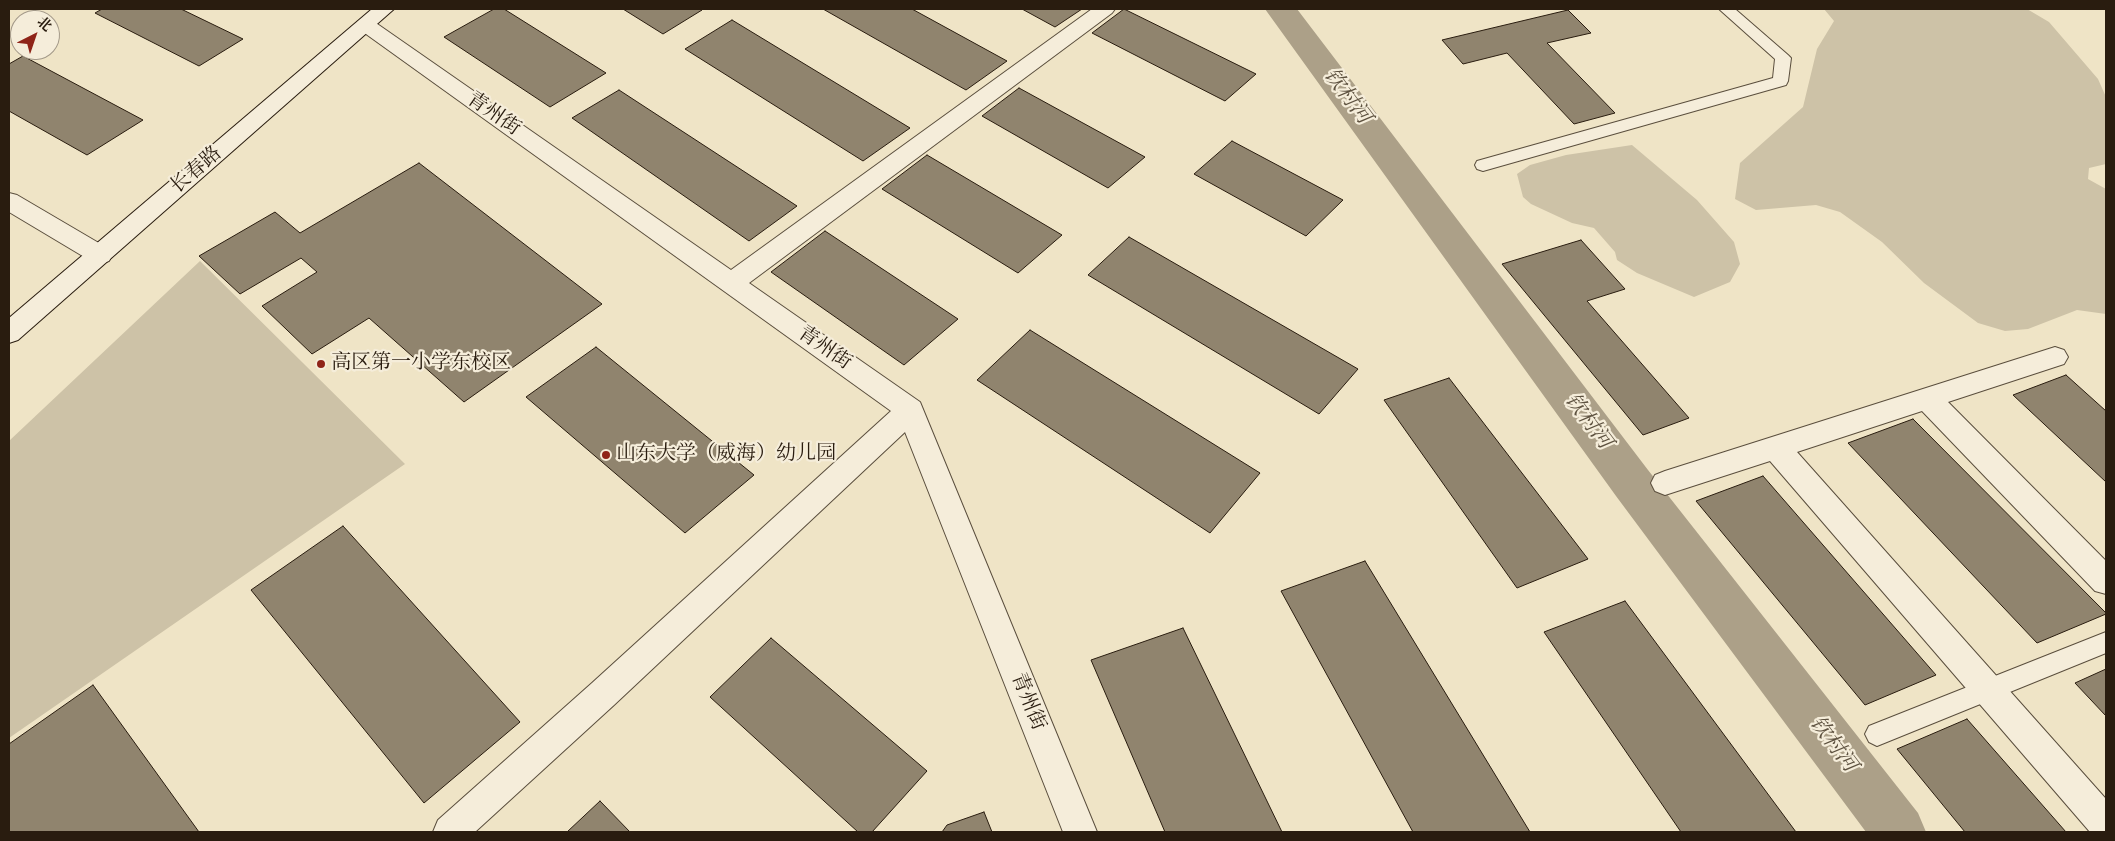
<!DOCTYPE html>
<html>
<head>
<meta charset="utf-8">
<style>
  body { margin:0 }
  #map { position:relative; width:2115px; height:841px; overflow:hidden; background:#efe4c6; font-family:"IM FELL English","Noto Serif SC",serif }
  canvas { display:block }
  .frame { position:absolute; inset:0; border:10px solid #291c0f; pointer-events:none }
  .north { position:absolute; left:10px; top:10px; width:50px; height:50px; box-sizing:border-box; background:#f5edda; border:1px solid #a39989; border-radius:50%; rotate:41deg; font-size:14px; font-weight:700; line-height:20px; text-align:center; color:#291c0f }
  .north::after { content:''; display:block; margin:auto; width:18px; height:22px; background:#8f2418; clip-path:polygon(50% 0,100% 100%,50% 72%,0 100%) }
</style>
</head>
<body>
<div id="map">
<canvas width="2115" height="841"></canvas>
<div class="frame"></div>
<div class="north">北</div>
</div>
<script>
const c = document.querySelector('canvas').getContext('2d');
c.lineJoin = 'round';
function paint(path, color) {
  c.fillStyle = color;
  c.fill(path, 'evenodd');
}
function shape(rows) {
  const path = new Path2D();
  for (const r of rows) {
    path.moveTo(r[0], r[1]);
    for (let i = 2; i < r.length; i += 2) path.lineTo(r[i], r[i + 1]);
  }
  return path;
}
function trace(path, color, width, dash) {
  c.strokeStyle = color;
  c.lineWidth = width;
  c.lineCap = dash ? 'butt' : 'round';
  c.setLineDash(dash || []);
  c.stroke(path);
}
function drawText(font, color, halo, rows, align = 'center') {
  c.font = font + ' "IM FELL English","Noto Serif SC",serif';
  c.lineWidth = 4.5;
  c.setLineDash([]);
  c.textBaseline = 'middle';
  c.strokeStyle = halo;
  c.fillStyle = color;
  for (const [text, x, y, turn = 0] of rows) {
    c.save();
    c.translate(x, y);
    c.rotate((+turn || 0) * Math.PI / 180);
    c.textAlign = isNaN(turn) ? turn : align;
    if (halo) c.strokeText(text, 0, 0);
    c.fillText(text, 0, 0);
    c.restore();
  }
}
const green = shape([
  [1824,9,2027,9,2049,22,2098,79,2106,97,2106,164,2089,168,2088,179,2106,189,2106,314,2077,310,2028,329,2005,331,1978,323,1924,283,1882,242,1840,212,1816,205,1756,210,1735,199,1740,163,1803,107,1817,49,1834,21],
  [1632,145,1697,200,1734,242,1740,264,1730,282,1694,297,1637,273,1617,260,1615,252,1594,228,1572,223,1531,204,1523,197,1517,174,1530,165,1566,155],
  [200,261,405,464,9,738,9,441]
]);
const canal = shape([
  [1265,9,1297,9,1648,470,1918,813,1926,832,1866,832,1616,496,1265,9]
]);
const building = shape([
  [102,9,181,9,243,39,199,66,95,13,102,9],
  [494,9,504,9,606,73,550,107,444,37,494,9],
  [623,9,699,9,702,10,663,34,623,9],
  [823,9,912,9,1007,61,966,90,823,9],
  [1022,9,1082,9,1055,27,1022,9],
  [1124,9,1256,74,1225,101,1092,33,1124,9],
  [1568,10,1591,33,1547,43,1615,113,1574,124,1507,53,1463,64,1442,40,1568,10],
  [732,20,910,128,863,161,685,49,732,20],
  [23,56,143,120,87,155,9,111,9,64,23,56],
  [1019,88,1145,157,1108,188,982,116,1019,88],
  [619,90,797,206,749,241,572,118,619,90],
  [1232,141,1343,200,1306,236,1194,174,1232,141],
  [927,155,1062,235,1018,273,882,189,927,155],
  [419,163,602,304,464,402,369,318,312,354,262,306,317,272,301,258,240,294,199,256,275,212,300,233,419,163],
  [825,231,958,319,904,365,771,272,825,231],
  [1129,237,1358,369,1319,414,1088,275,1129,237],
  [1581,240,1625,289,1587,301,1689,418,1643,435,1502,264,1581,240],
  [1030,330,1260,473,1210,533,977,380,1030,330],
  [596,347,754,475,685,533,526,397,596,347],
  [2066,375,2106,411,2106,482,2013,395,2066,375],
  [1449,378,1588,559,1517,588,1384,400,1449,378],
  [1913,419,2106,613,2106,614,2037,643,1848,443,1913,419],
  [1763,476,1936,675,1865,705,1696,501,1763,476],
  [343,526,520,722,424,803,251,590,343,526],
  [1365,561,1530,832,1413,832,1281,591,1365,561],
  [1625,601,1796,832,1681,832,1544,632,1625,601],
  [1183,628,1282,832,1165,832,1091,660,1183,628],
  [771,638,927,771,872,832,858,832,710,697,771,638],
  [2106,669,2106,716,2075,683,2106,669],
  [93,685,199,832,9,832,9,744,93,685],
  [1967,719,2066,832,1965,832,1897,749,1967,719],
  [600,801,630,832,567,832,600,801],
  [984,812,992,832,942,832,947,825,984,812]
]);
const lane = shape([
  [1719,9,1735,9,1788,55,1791,58,1788,81,1786,85,1483,171,1477,169,1475,165,1477,161,1773,78,1775,59,1719,9],
  [2106,632,2106,653,1877,746,1869,742,1865,734,1869,726,2106,632]
]);
const street = shape([
  [1092,9,1115,9,1112,13,749,283,920,402,1097,832,1063,832,905,432,614,705,475,832,433,832,438,820,592,683,891,411,359,29,356,25,359,21,366,19,373,21,731,270,1092,9],
  [9,193,17,195,109,249,112,255,109,261,100,264,91,261,9,212,9,193],
  [2055,347,2064,350,2068,357,2064,364,1948,402,2106,561,2106,594,2095,591,1922,411,1797,452,2106,799,2106,832,2090,832,1770,461,1665,495,1655,491,1651,483,1655,475,1665,471,2055,347]
]);
const secondary = shape([
  [372,9,394,9,18,340,9,343,9,318,372,9]
]);
const markers = [
  [321,364,5,"#8f2418"],
  [606,455,5,"#8f2418"]
];
const streetNames = [
  ["青州街",493,115,35],
  ["长春路",197,171,-41],
  ["青州街",824,349,35],
  ["青州街",1027,702,68]
];
const poiNames = [
  ["高区第一小学东校区",331,364],
  ["山东大学（威海）幼儿园",616,455]
];
const waterNames = [
  ["钦村河",1346,97,53],
  ["钦村河",1587,422,53],
  ["钦村河",1832,745,53]
];
paint(green, '#cdc2a7');
paint(canal, '#aca088');
paint(building, '#90846e');
trace(building, '#291c0f', 1);
trace(lane, '#5a4e3d', 2);
trace(street, '#5a4e3d', 2);
trace(secondary, '#291c0f', 2);
paint(lane, '#f5edda');
paint(street, '#f5edda');
paint(secondary, '#f5edda');
for (const [x, y, r, color] of markers) {
  const dot = new Path2D();
  dot.arc(x, y, r, 0, 2 * Math.PI);
  c.fillStyle = color;
  c.fill(dot);
  trace(dot, '#f5edda', 2);
}
drawText('20px', '#291c0f', '#f5edda', streetNames);
drawText('20px', '#291c0f', '#f5edda', poiNames, 'left');
drawText('italic 21px', '#5d513f', '#f5edda', waterNames);
</script>
</body>
</html>
